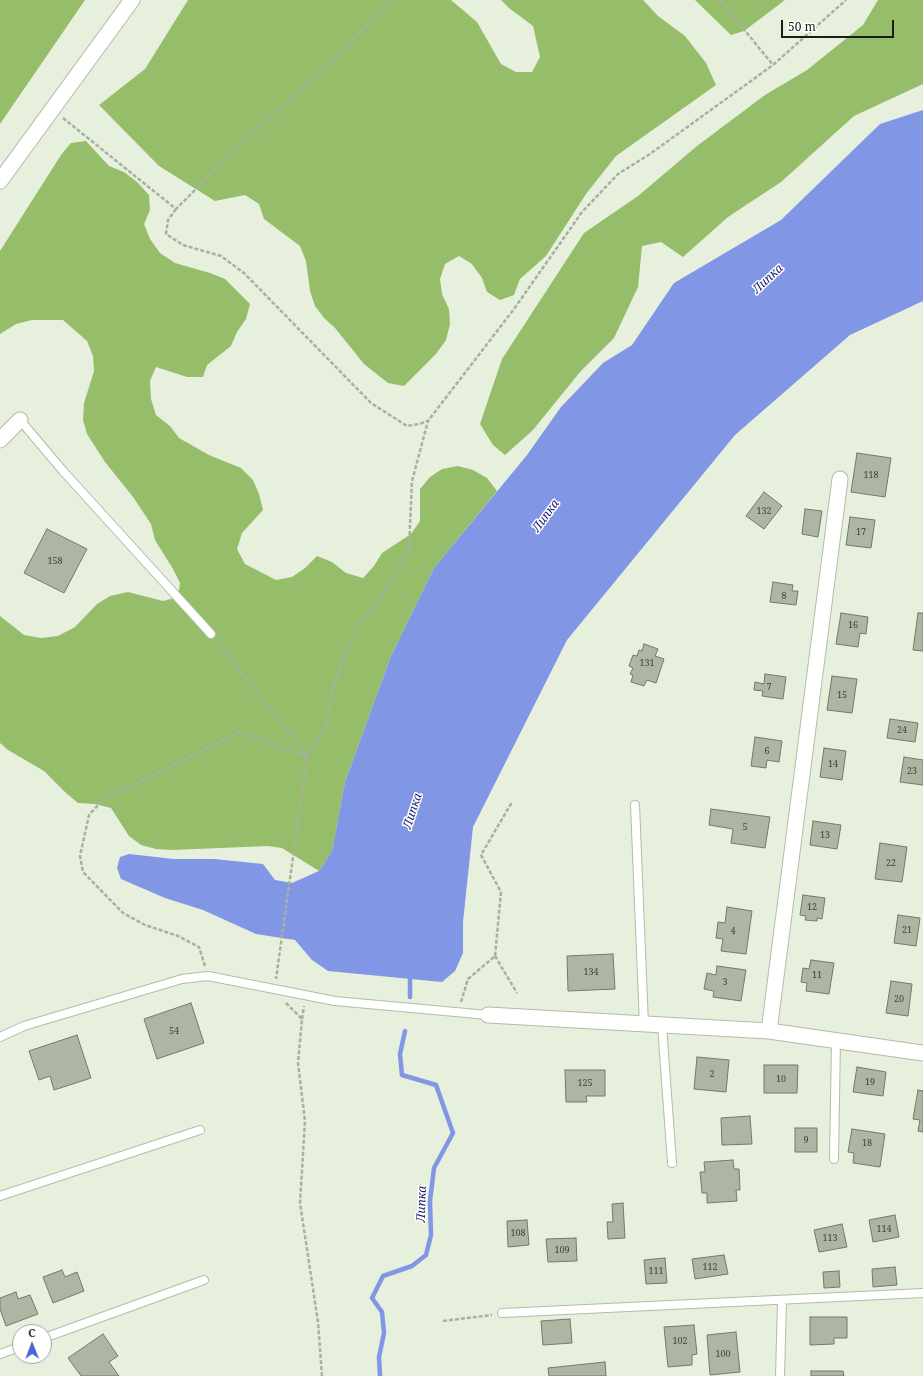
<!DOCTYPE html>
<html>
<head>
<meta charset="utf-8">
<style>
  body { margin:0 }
  #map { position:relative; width:923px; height:1376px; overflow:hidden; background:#e6f0dd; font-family:"Noto Serif",serif }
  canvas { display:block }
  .north { position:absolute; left:12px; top:1324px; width:40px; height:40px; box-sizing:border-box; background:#fff; border:1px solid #a3a5a2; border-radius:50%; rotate:359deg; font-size:11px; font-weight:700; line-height:16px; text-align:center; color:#1a1d16 }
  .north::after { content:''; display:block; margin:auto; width:14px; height:18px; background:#4f64d9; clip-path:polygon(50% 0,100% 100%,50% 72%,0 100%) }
  .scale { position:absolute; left:781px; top:20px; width:113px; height:18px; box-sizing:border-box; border:2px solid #1a1d16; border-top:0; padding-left:5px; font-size:12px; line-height:14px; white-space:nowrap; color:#1a1d16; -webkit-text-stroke:3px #fff; paint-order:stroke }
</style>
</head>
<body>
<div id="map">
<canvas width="923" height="1376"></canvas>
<div class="north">С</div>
<div class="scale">50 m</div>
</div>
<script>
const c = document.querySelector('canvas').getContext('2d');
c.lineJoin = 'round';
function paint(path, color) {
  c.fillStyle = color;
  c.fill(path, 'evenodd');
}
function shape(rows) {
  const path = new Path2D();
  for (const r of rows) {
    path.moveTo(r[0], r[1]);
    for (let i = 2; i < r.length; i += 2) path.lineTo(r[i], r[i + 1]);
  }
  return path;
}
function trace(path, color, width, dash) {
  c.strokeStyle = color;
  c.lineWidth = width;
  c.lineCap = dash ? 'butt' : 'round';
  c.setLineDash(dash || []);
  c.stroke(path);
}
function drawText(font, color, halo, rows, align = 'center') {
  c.font = font + ' "Noto Serif",serif';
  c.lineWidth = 3;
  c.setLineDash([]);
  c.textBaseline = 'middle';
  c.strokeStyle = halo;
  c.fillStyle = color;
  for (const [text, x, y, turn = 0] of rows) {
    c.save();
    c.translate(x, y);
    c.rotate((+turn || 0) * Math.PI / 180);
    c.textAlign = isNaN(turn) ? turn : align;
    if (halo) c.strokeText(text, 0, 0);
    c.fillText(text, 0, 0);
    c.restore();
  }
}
const forest = shape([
  [0,0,85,0,0,124],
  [188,0,451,0,477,22,501,64,516,72,532,72,540,57,533,26,509,8,501,0,643,0,658,16,685,36,706,63,716,85,616,156,586,194,546,256,520,279,514,295,500,300,487,292,482,278,472,264,459,256,445,264,440,279,442,294,449,309,450,324,446,340,436,354,404,386,388,383,364,364,335,328,324,318,315,306,310,291,306,261,300,246,264,219,259,204,245,195,215,201,159,166,99,105,145,69],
  [695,0,785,0,744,31,731,35],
  [878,0,923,0,923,84,854,116,781,182,728,217,683,257,661,242,642,246,638,287,614,338,580,372,533,430,505,455,493,445,480,424,502,359,584,233,638,196,697,146,765,95,807,70,863,25],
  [86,141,109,166,124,172,137,182,149,195,150,210,144,224,150,239,160,253,175,263,210,273,225,279,250,304,246,319,237,332,231,346,207,365,203,377,187,377,156,367,150,381,151,399,156,415,170,426,179,438,209,455,241,468,253,480,259,494,263,510,242,533,237,549,245,564,276,580,292,577,305,568,317,556,332,562,346,573,363,578,374,566,382,553,411,534,420,521,420,489,430,477,442,469,458,466,473,470,487,478,497,491,434,568,391,656,345,782,332,851,319,871,282,848,267,846,173,850,156,849,141,845,129,836,111,808,95,804,78,803,66,793,44,771,8,750,0,743,0,616,24,635,41,638,58,636,75,627,97,604,110,596,128,592,163,601,178,597,180,583,173,569,155,540,151,524,133,497,105,462,87,434,83,420,84,403,94,371,93,356,87,341,63,320,32,320,16,324,0,334,0,251,61,155,71,143]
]);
const water = shape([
  [923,110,923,301,850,335,735,435,567,640,473,827,463,922,463,953,455,971,442,982,328,971,312,960,295,940,256,934,203,910,165,898,121,879,117,868,120,857,129,854,174,859,214,859,263,864,275,880,292,883,319,871,332,851,345,782,391,656,434,568,527,455,561,407,603,363,632,345,674,283,781,220,880,124]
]);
const stream = shape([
  [410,973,410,997],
  [380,1376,379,1357,384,1333,382,1312,372,1298,383,1276,412,1266,426,1255,431,1235,430,1201,434,1168,453,1133,436,1085,402,1075,400,1054,405,1031]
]);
const building = shape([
  [857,453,891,458,885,497,851,492,857,453],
  [764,492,782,506,764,529,746,516,764,492],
  [805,509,822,511,818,537,802,534,805,509],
  [850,517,875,520,871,548,846,545,850,517],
  [47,529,87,549,64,593,24,573,47,529],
  [773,582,793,585,792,591,798,591,796,605,770,602,773,582],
  [841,613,868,617,866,634,860,633,858,647,836,644,841,613],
  [918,613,923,613,923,651,913,650,918,613],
  [644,644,658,649,655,656,664,659,656,683,647,680,644,686,631,682,633,675,630,674,633,668,629,666,633,655,637,656,639,650,642,651,644,644],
  [765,674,786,677,783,699,762,696,763,691,754,690,755,682,764,684,765,674],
  [832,676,857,679,852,713,827,710,832,676],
  [890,719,918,723,915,742,887,738,890,719],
  [755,737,782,741,779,762,767,760,766,768,751,766,755,737],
  [824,748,846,751,842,780,820,777,824,748],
  [904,757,923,760,923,785,900,782,904,757],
  [711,809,770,817,765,848,731,843,733,829,709,825,711,809],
  [813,821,841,825,837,849,810,845,813,821],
  [880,843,907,847,902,882,875,879,880,843],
  [803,895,825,898,822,919,817,918,817,921,805,920,806,916,800,915,803,895],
  [727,907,752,911,746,954,721,951,723,939,716,938,718,922,725,923,727,907],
  [898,915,920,918,916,946,894,943,898,915],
  [613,954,615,989,568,991,567,956,613,954],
  [811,960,834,963,829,994,806,991,807,983,801,982,803,968,809,969,811,960],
  [717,966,746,970,741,1001,713,997,714,991,704,989,707,973,716,975,717,966],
  [891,981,912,984,908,1016,886,1013,891,981],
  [191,1003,204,1043,157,1059,144,1019,191,1003],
  [77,1035,91,1078,54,1090,50,1076,39,1080,29,1051,77,1035],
  [697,1057,729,1060,726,1092,694,1089,697,1057],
  [764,1065,798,1065,797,1093,764,1093,764,1065],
  [857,1067,886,1072,883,1096,853,1092,857,1067],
  [565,1070,605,1070,605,1096,586,1096,587,1102,566,1102,565,1070],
  [918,1090,923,1091,923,1132,918,1131,920,1120,913,1119,918,1090],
  [750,1116,752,1144,722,1145,721,1118,750,1116],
  [795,1128,817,1128,817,1152,795,1152,795,1128],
  [852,1129,885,1134,880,1167,853,1163,854,1153,848,1152,852,1129],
  [733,1160,734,1169,739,1169,740,1190,736,1190,737,1201,707,1203,707,1193,702,1193,700,1172,705,1172,704,1162,733,1160],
  [623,1203,625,1238,608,1239,607,1222,613,1222,612,1204,623,1203],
  [895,1215,899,1237,873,1242,869,1220,895,1215],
  [527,1220,529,1245,508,1247,507,1221,527,1220],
  [842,1224,847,1247,819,1252,814,1230,842,1224],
  [576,1238,577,1261,548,1262,546,1239,576,1238],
  [724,1255,728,1274,695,1279,692,1259,724,1255],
  [665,1258,667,1283,646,1284,644,1260,665,1258],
  [895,1267,897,1285,873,1287,872,1269,895,1267],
  [62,1270,65,1277,77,1272,84,1291,53,1303,43,1277,62,1270],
  [839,1271,840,1287,824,1288,823,1272,839,1271],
  [16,1292,18,1299,30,1295,38,1314,6,1326,0,1309,0,1298,16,1292],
  [810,1317,847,1317,847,1338,834,1338,834,1344,810,1345,810,1317],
  [570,1319,572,1343,543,1345,541,1321,570,1319],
  [694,1325,697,1354,692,1355,692,1365,668,1367,664,1327,694,1325],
  [736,1332,740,1372,710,1375,707,1335,736,1332],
  [103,1334,118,1356,109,1362,119,1376,81,1376,68,1358,103,1334],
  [605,1362,606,1376,549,1376,548,1368,605,1362],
  [811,1371,843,1371,844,1376,811,1376,811,1371]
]);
const path = shape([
  [720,0,773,65],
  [63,118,176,209,245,140,340,54,391,0],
  [176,209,168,220,166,234,183,245,221,256,244,273,371,403,407,426,419,424,428,421,514,309,582,212,618,174,650,154,773,65,846,0],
  [218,643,307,757,276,979],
  [495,956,517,993],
  [205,966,199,947,178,936,145,925,123,913,83,872,80,856,89,815,106,796,138,783,240,732,307,757,325,728,333,687,357,624,379,602,409,548,412,481,428,421],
  [461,1002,468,979,495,956,501,892,481,855,512,802],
  [286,1003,302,1019,298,1063,305,1121,300,1203,318,1322,322,1376],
  [302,1019,304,1006],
  [443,1321,492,1315]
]);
const lane = shape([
  [20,420,63,471,211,634],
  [635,805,644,1025],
  [662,1026,672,1163],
  [0,1037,24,1026,182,979,208,976,335,1001,488,1015],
  [834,1159,836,1040],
  [0,1196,200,1130],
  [502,1313,923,1293],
  [44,1338,204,1280],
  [0,1354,20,1347],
  [780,1376,782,1301]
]);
const street = shape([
  [0,181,132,0],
  [0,440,20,420],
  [488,1015,769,1031,923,1053],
  [769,1031,840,479]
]);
const numberNames = [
  ["118",871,475],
  ["132",764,511],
  ["17",861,532],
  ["158",55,561],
  ["8",784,596],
  ["16",853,625],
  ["131",647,663],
  ["7",769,687],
  ["15",842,695],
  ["24",902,730],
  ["6",767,751],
  ["14",833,764],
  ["23",912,771],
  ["5",745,827],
  ["13",825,835],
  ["22",891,863],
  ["12",812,907],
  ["21",907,930],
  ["4",733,931],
  ["134",591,972],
  ["11",817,975],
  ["3",725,982],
  ["20",899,999],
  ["54",174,1031],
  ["2",712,1074],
  ["10",781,1079],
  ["19",870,1082],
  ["125",585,1083],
  ["9",806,1140],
  ["18",867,1143],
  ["114",884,1229],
  ["108",518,1233],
  ["113",830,1238],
  ["109",562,1250],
  ["112",710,1267],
  ["111",656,1271],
  ["102",680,1341],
  ["100",723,1354]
];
const waterNames = [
  ["Липка",768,279,-43],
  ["Липка",546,516,-54],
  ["Липка",413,811,-72],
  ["Липка",422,1204,-88]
];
paint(forest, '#96be6a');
paint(water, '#8196e5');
trace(stream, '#8196e5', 4.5);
paint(building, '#acb6a3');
trace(building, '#717a68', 1);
trace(lane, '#b2bca9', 10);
trace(street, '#b2bca9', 17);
trace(path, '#a8b0a1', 2.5, [4, 2]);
trace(lane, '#fff', 8);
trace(street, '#fff', 15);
drawText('9px', '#3e4339', null, numberNames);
drawText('italic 12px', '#181a76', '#fff', waterNames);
</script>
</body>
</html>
